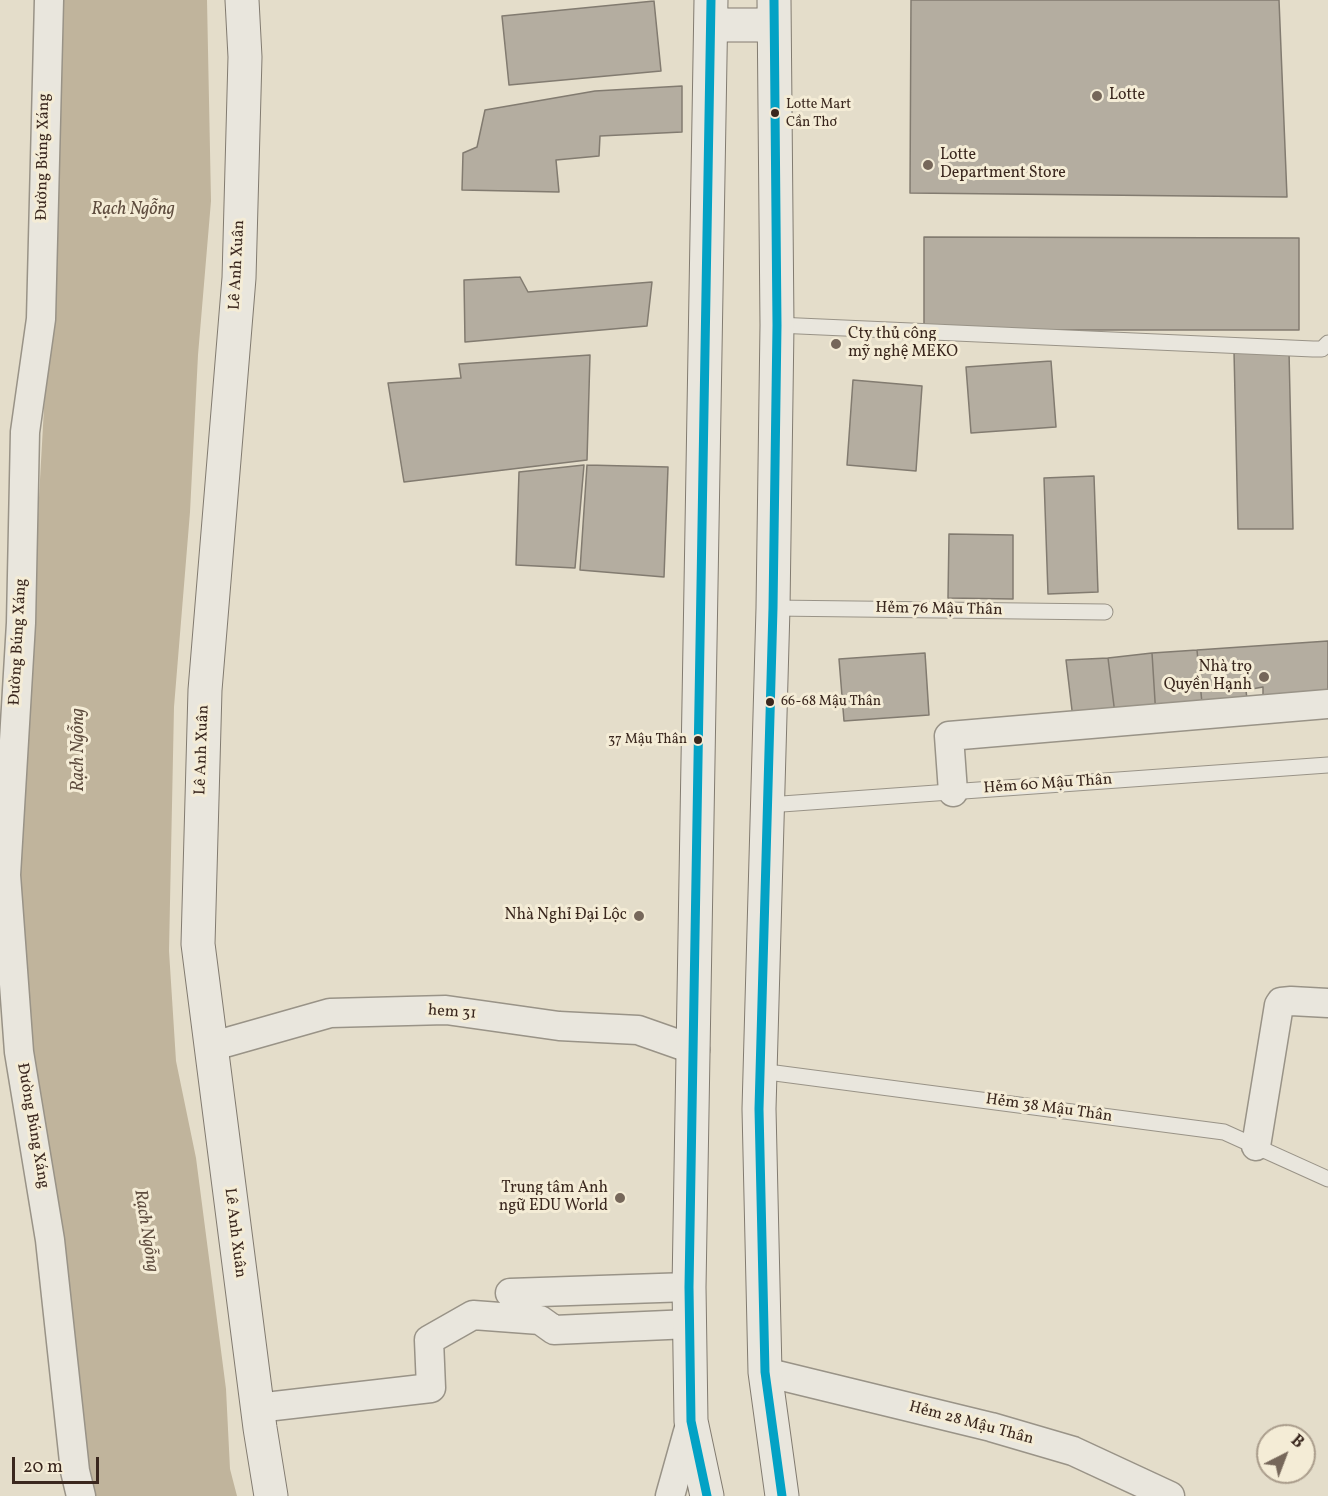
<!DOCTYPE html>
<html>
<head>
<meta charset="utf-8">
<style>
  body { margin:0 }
  #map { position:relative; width:1328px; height:1496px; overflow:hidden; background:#e4ddca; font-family:Vollkorn,serif }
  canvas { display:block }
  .north { position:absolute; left:1256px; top:1424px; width:60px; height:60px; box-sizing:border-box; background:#f4ecd6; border:2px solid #aa9d8c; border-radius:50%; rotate:42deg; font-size:16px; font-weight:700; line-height:24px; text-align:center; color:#3a271e }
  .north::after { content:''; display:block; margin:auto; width:21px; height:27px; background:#76675a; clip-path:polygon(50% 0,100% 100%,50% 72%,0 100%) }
  .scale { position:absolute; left:12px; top:1457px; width:87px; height:27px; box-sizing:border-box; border:3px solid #3a271e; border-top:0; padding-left:8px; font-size:18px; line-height:21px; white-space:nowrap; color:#3a271e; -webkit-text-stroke:4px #f4ecd6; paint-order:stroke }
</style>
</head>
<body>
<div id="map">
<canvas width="1328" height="1496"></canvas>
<div class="north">B</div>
<div class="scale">20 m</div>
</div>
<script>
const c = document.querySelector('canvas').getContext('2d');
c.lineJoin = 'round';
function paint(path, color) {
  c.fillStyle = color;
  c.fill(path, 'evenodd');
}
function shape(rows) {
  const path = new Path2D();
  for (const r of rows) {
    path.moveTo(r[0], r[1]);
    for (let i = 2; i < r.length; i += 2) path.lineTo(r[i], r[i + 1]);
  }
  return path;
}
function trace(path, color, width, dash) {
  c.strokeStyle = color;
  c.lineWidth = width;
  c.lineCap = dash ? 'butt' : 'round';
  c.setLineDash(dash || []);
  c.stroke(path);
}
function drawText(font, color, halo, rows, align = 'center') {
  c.font = font + ' Vollkorn,serif';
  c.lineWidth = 6;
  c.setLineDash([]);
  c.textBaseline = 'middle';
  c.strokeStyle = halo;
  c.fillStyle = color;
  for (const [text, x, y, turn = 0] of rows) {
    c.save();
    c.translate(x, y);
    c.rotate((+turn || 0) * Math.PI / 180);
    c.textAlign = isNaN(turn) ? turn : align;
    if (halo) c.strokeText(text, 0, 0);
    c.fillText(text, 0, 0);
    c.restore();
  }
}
const water = shape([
  [56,0,207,0,211,201,198,355,190,512,174,707,169,951,176,1061,196,1158,226,1389,230,1469,237,1496,91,1496,18,944,23,784,56,193]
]);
const building = shape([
  [911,0,1279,0,1287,197,910,193,911,0],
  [654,1,661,71,509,85,502,16,654,1],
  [682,86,682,132,600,136,599,156,556,160,559,192,462,190,463,153,477,147,485,110,595,91,682,86],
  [924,237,1299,238,1299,330,924,330,924,237],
  [520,277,528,292,652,282,647,326,465,342,464,280,520,277],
  [1234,351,1289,351,1293,529,1238,529,1234,351],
  [590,355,587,460,404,482,388,383,461,378,459,364,590,355],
  [1051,361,1056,427,971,433,966,367,1051,361],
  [853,380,922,386,916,471,847,465,853,380],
  [584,465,575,568,516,565,519,472,584,465],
  [587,465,668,467,664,577,580,570,587,465],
  [1094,476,1098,592,1048,594,1044,478,1094,476],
  [949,534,1013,535,1013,599,948,598,949,534],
  [1328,641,1328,704,1203,714,1197,650,1328,641],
  [1197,650,1203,714,1156,717,1152,653,1197,650],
  [925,653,929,715,844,721,839,659,925,653],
  [1152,653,1156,717,1116,722,1108,658,1152,653],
  [1108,658,1116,722,1074,727,1066,660,1108,658],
  [1263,687,1263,709,1248,710,1246,690,1263,687]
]);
const lane = shape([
  [777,325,1313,349,1322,349,1328,343],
  [773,608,1105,612],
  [768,805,1328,765],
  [760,1071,1224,1132,1328,1179]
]);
const street = shape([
  [49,0,41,319,25,432,21,623,6,875,19,1052,50,1240,75,1471,81,1496],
  [953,792,949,736,1328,704],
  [210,1047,330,1013,446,1010,559,1026,638,1030,695,1050],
  [1256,1146,1279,1005,1281,1002,1291,1001,1328,1003],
  [510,1293,689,1287],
  [765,1372,991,1427,1073,1451,1170,1496],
  [257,1408,431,1388,429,1340,473,1315,540,1320,554,1330,690,1324],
  [670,1496,691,1421]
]);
const secondary = shape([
  [242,0,245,57,239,278,205,690,198,944,260,1428,271,1496],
  [774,0,777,325,773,608,759,1109,765,1372,782,1496],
  [711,25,774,25],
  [707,1496,691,1421,689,1287,711,0]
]);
const bus1 = shape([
  [774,0,777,325,773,608,759,1109,765,1372,782,1496],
  [707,1496,691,1421,689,1287,711,0]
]);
const markers = [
  [1097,96,6,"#76675a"],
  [775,113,5,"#3a271e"],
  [928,165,6,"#76675a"],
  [836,344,6,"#76675a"],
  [1264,677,6,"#76675a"],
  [770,702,5,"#3a271e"],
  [698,740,5,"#3a271e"],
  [639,916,6,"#76675a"],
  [620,1198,6,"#76675a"]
];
const busNames = [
  ["Lotte Mart",786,105],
  ["Cần Thơ",786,123],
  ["66-68 Mậu Thân",781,702],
  ["37 Mậu Thân",687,740,"right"]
];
const poiNames = [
  ["Lotte",1109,96],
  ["Lotte",940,156],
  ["Department Store",940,174],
  ["Cty thủ công",848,335],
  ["mỹ nghệ MEKO",848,353],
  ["Nhà trọ",1252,668,"right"],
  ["Quyền Hạnh",1252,686,"right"],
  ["Nhà Nghỉ Đại Lộc",627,916,"right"],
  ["Trung tâm Anh",608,1189,"right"],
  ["ngữ EDU World",608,1207,"right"]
];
const streetNames = [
  ["Đường Búng Xáng",44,157,-89],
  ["Lê Anh Xuân",238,265,-87],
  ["Hẻm 76 Mậu Thân",939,610,1],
  ["Đường Búng Xáng",19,642,-87],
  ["Lê Anh Xuân",203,750,-88],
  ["Hẻm 60 Mậu Thân",1048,785,-4],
  ["hem 31",452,1013,4],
  ["Hẻm 38 Mậu Thân",1049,1109,8],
  ["Đường Búng Xáng",32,1126,80],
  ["Lê Anh Xuân",234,1233,83],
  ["Hẻm 28 Mậu Thân",971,1424,15]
];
const waterNames = [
  ["Rạch Ngỗng",133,211],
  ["Rạch Ngỗng",80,750,-90],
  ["Rạch Ngỗng",145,1231,81]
];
paint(water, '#c0b49c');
paint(building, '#b4ada0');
trace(building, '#827b70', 1.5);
trace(lane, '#999387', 17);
trace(street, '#999387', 31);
trace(secondary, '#827b70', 35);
trace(lane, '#e9e6dd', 15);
trace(street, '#e9e6dd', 28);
trace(secondary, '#e9e6dd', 33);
trace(bus1, '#03a2c5', 9);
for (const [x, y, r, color] of markers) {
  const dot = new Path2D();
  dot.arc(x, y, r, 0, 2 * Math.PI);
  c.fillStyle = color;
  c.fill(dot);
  trace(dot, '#f4ecd6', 2);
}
drawText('14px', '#3a271e', '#f4ecd6', busNames, 'left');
drawText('16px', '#3a271e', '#f4ecd6', poiNames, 'left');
drawText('16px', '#3a271e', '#f4ecd6', streetNames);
drawText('italic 18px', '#5e4c3e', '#f4ecd6', waterNames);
</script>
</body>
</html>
